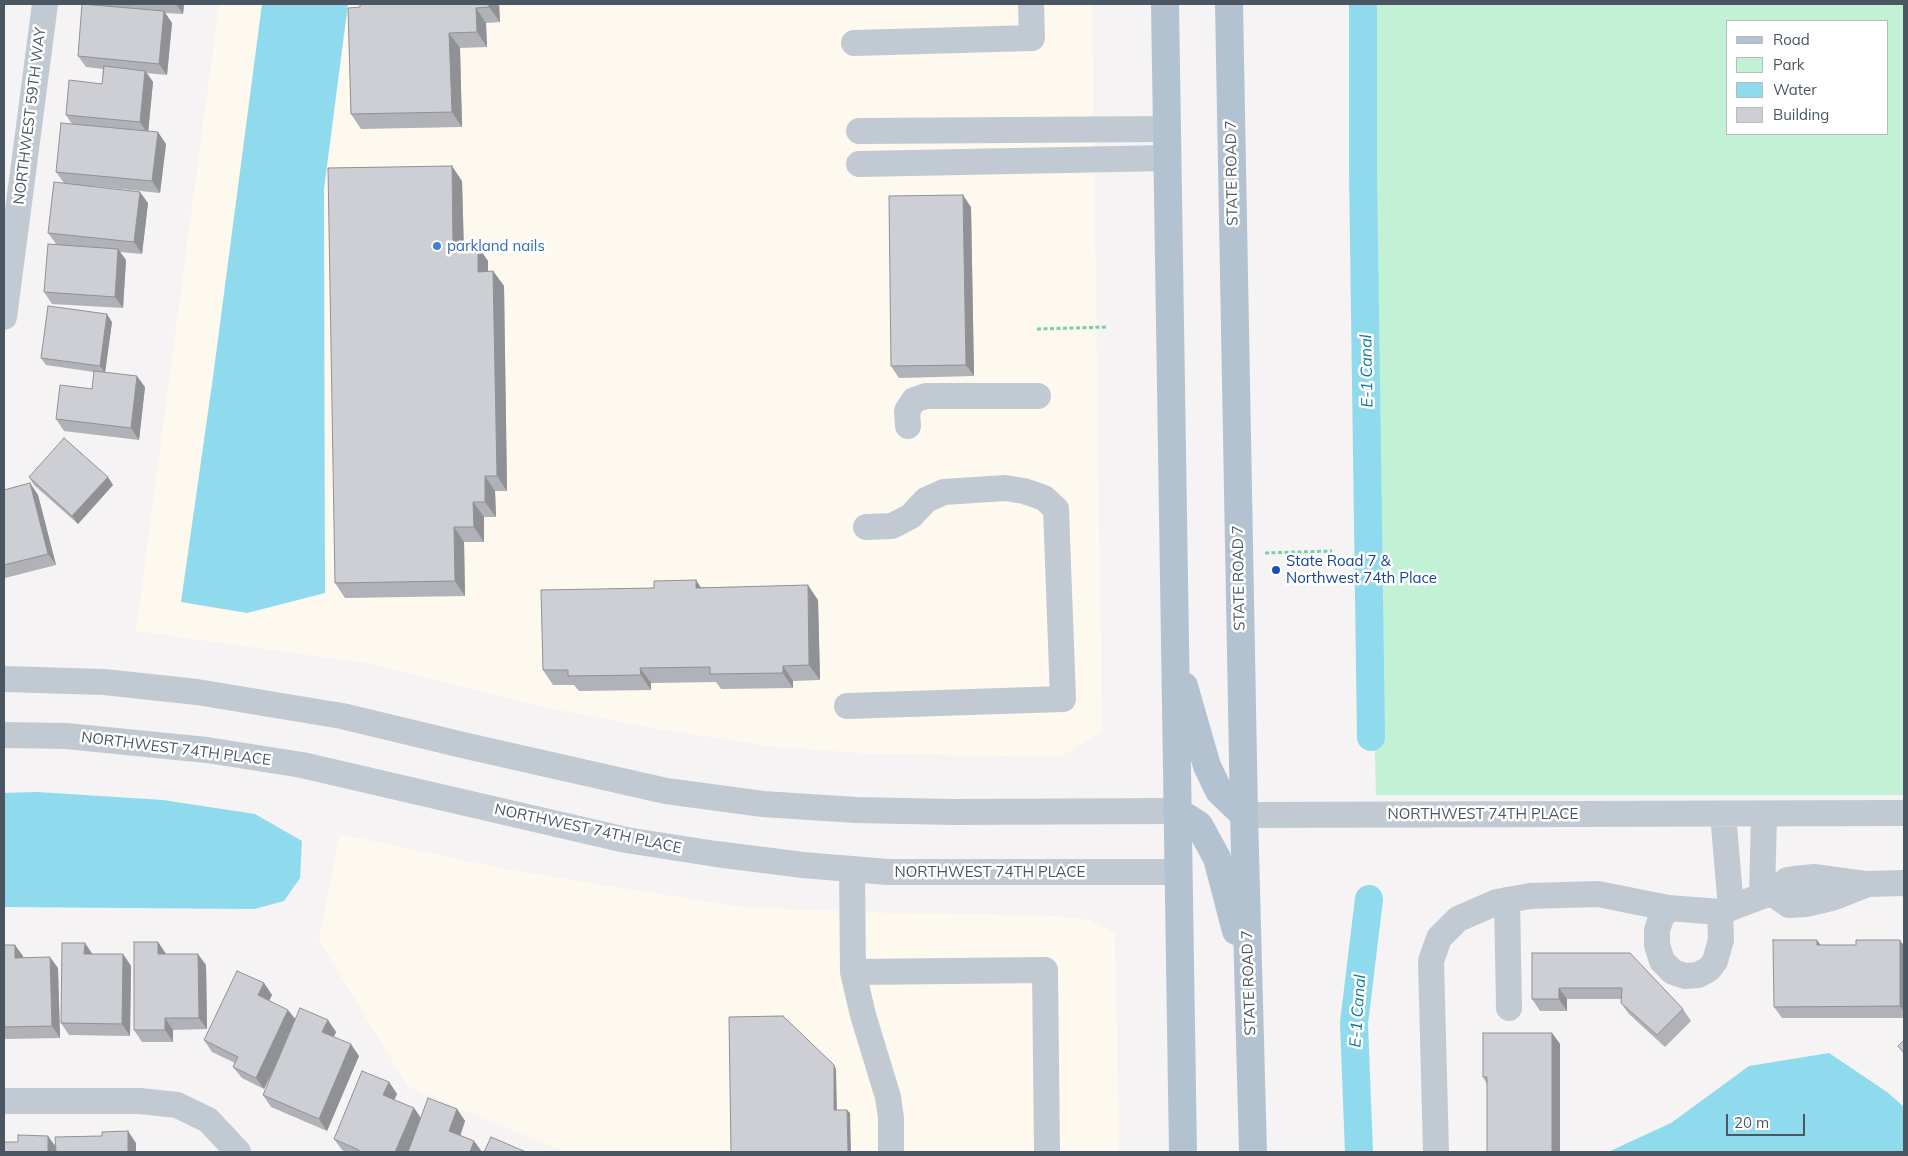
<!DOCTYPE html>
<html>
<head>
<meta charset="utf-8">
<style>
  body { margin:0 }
  #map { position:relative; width:1908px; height:1156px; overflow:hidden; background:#f5f3f3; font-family:Mulish,sans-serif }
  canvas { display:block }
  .frame { position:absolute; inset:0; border:5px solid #4a5661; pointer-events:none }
  .legend { position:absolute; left:1726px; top:20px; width:162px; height:115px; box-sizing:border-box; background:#fff; border:1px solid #b7bbc0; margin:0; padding:6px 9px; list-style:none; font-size:15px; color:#4a5661 }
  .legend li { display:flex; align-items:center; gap:10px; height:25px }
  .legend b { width:25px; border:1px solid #b7bbc0 }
  .scale { position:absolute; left:1726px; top:1114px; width:79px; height:22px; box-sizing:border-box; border:2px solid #4a5661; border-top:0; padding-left:6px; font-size:15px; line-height:18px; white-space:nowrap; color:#4a5661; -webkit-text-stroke:4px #fff; paint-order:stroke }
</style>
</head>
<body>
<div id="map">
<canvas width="1908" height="1156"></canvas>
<div class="frame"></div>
<ul class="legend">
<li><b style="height:6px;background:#b3c2d1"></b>Road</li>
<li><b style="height:14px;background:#c3f1d5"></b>Park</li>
<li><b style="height:14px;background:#90daee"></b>Water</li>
<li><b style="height:14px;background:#cdcfd5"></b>Building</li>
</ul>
<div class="scale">20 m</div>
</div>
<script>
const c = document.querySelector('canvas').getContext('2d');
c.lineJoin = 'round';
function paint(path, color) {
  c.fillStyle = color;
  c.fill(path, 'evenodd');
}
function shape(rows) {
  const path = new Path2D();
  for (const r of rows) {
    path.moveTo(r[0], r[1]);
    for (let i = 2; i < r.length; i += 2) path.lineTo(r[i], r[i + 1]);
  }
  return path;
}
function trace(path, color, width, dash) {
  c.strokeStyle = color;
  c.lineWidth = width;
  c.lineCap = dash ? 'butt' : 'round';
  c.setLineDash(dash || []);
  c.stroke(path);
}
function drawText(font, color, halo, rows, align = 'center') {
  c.font = font + ' Mulish,sans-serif';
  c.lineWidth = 5;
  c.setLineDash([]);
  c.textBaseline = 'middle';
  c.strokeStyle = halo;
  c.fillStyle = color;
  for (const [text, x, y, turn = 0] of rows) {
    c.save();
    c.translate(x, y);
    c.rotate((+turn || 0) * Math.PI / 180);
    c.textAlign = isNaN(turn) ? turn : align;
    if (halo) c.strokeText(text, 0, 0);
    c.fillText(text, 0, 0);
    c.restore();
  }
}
const commercial = shape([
  [219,4,1092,4,1102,731,1060,757,876,754,776,747,658,729,543,707,372,664,136,631],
  [340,834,504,869,740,907,888,913,1058,916,1090,920,1115,933,1119,1152,565,1152,408,1087,319,940]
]);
const green = shape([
  [1356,4,1904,4,1904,795,1376,795],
  [1727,21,1887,21,1887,134,1727,134]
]);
const water = shape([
  [262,4,348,4,324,189,325,593,247,613,181,602,213,377],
  [37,792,163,800,255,814,302,841,300,878,284,901,254,909,4,907,4,793],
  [1829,1053,1887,1092,1904,1107,1904,1152,1608,1152,1671,1123,1749,1066]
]);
const canal = shape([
  [1363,4,1363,171,1371,737],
  [1359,1152,1354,1023,1369,899]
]);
const path = shape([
  [1037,329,1107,327],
  [1265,553,1332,551]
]);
const minor = shape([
  [854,43,1032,38,1031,4],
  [859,131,1168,129],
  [859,164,1168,158],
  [4,317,45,4],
  [908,426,907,411,914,400,926,396,1038,396],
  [4,679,104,682,197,692,342,716,467,746,666,791,763,804,856,810,953,812,1177,811],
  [847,706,1063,699,1056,509,1044,498,1024,491,1005,488,944,492,926,500,911,516,892,526,866,527],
  [4,735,66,736,207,750,302,765,626,840,716,854,803,865,888,872,1178,872],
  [1723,814,1731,908],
  [1244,815,1904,813],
  [852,869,853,972,863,1015,888,1097,891,1118,891,1152],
  [1773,894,1787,880,1794,879,1814,877,1865,884],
  [1762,896,1764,814],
  [1507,900,1509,1008],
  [1668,908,1661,918,1657,930,1657,945,1662,961,1673,972,1685,976,1698,975,1709,969,1715,961,1721,940,1720,912],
  [853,972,1045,970,1047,1152],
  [4,1101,140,1101,177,1105,208,1120,238,1152],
  [1436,1152,1431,961,1439,938,1458,919,1497,902,1530,896,1598,894,1668,908,1720,912,1762,896,1773,894,1789,905,1806,904,1835,897,1868,884,1904,883]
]);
const major = shape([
  [1165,4,1183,1152],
  [1229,4,1244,815,1253,1152],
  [1184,686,1207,766,1219,791,1244,815],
  [1177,811,1199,825,1217,858,1236,931]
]);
const wall = shape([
  [88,4,184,4,183,14,165,13,172,23,167,75,147,73,153,82,148,131,166,144,160,193,92,186,148,203,142,254,120,252,126,260,123,308,52,304,44,292,56,244,48,233,64,183,56,172,72,124,66,115,102,84,103,69,86,67,78,56],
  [499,4,500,22,486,23,487,47,460,48,462,127,361,129,351,114,348,8],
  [462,181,464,246,488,261,488,272,493,271,504,286,507,491,495,491,496,517,484,517,484,542,464,542,465,596,345,598,335,583],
  [971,207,974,376,899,378,891,366],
  [112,322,105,372,145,387,139,440,64,431,56,419,92,389,94,372,46,365,41,358],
  [29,477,113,485,78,524,34,485],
  [30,483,38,495,56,565,5,578,4,576,4,490],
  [701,587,818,600,820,680,793,681,793,688,721,689,716,682,651,683,651,690,579,691,574,685,553,685,543,670],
  [158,942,166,954,206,965,207,1029,173,1030,173,1042,142,1042,134,1030],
  [85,943,92,954,123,954,131,966,130,1036,69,1035,61,1023],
  [4,945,23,956,23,957,58,968,60,1038,4,1039],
  [1821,945,1904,946,1904,1018,1782,1018,1774,1007],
  [1532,953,1683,1009,1691,1021,1665,1047,1629,1014,1621,1003,1621,999,1567,999,1567,1011,1540,1011,1532,999],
  [264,983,272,995,269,1000,295,1019,328,1020,336,1032,334,1037,359,1056,327,1131,271,1107,263,1095,275,1067,264,1089,242,1078,233,1067,235,1063,212,1052,204,1040],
  [1552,1033,1560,1044,1560,1152,1487,1084,1483,1077],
  [389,1082,397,1094,394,1100,414,1108,421,1118,457,1109,465,1121,460,1135,474,1141,482,1152,346,1152,342,1150,334,1139]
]);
const shadedWall = shape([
  [176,4,184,4,183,14],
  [489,4,499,4,500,22,489,7],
  [476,8,486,23,487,47,477,32],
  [164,11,172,23,167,75,159,64],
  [449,33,460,48,462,127,452,112],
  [145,71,153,82,148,134,140,122],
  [158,132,166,144,160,193,152,181],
  [452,166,462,181,464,261,453,246],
  [140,192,148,203,142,254,134,242],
  [963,195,971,207,974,376,966,365],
  [478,246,488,261,488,287,478,272],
  [118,249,126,260,123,308,115,297],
  [493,271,504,286,507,491,497,476],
  [107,314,112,322,105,373,100,366],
  [137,376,145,387,139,440,131,428],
  [485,476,495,491,496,517,485,502],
  [108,477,113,485,78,524,72,516],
  [30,483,38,495,56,565,48,554],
  [473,502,484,517,484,542,474,527],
  [454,527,464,542,465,596,455,581],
  [696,580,706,595,696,588],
  [808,585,818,600,820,680,809,665],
  [783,666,793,681,793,688,783,673],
  [640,668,651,683,651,690,641,675],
  [1817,940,1825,951,1817,945],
  [1900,940,1904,946,1904,1012,1900,1006],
  [158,942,166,954,158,954],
  [85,943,93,955,84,954],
  [15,945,23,956,23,969,15,958],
  [123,954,131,966,130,1036,122,1024],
  [198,954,206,965,207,1029,199,1018],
  [50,957,58,968,60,1038,52,1026],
  [264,983,272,995,266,1007,258,995],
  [1559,988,1567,999,1567,1011,1559,999],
  [288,1010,297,1021,264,1089,256,1078],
  [165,1018,173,1030,173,1042,165,1030],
  [328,1020,336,1032,331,1043,322,1032],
  [1552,1033,1560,1044,1560,1152,1552,1152],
  [351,1044,359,1056,327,1131,319,1119],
  [834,1065,836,1069,837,1113,834,1110],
  [389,1082,397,1094,391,1107,383,1095],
  [414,1108,422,1120,408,1152,395,1152],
  [457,1109,465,1121,458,1143,449,1131],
  [847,1110,850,1113,851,1152,848,1152],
  [128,1131,136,1143,136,1152,128,1152],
  [48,1136,56,1147,56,1152,48,1152],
  [474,1141,482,1152,470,1152]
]);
const building = shape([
  [82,4,164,11,159,64,78,56,82,4],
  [360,4,489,4,489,7,476,8,477,32,449,33,452,112,351,114,348,8,360,7,360,4],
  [104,66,145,71,140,122,66,115,69,80,102,84,104,66],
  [61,123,158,132,152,181,56,172,61,123],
  [452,166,453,246,478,246,478,272,493,271,497,476,485,476,485,502,473,502,474,527,454,527,455,581,335,583,328,168,452,166],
  [54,182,140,192,134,242,48,233,54,182],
  [963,195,966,365,891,366,889,196,963,195],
  [48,244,118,249,115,297,44,292,48,244],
  [48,306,107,314,100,366,41,358,48,306],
  [94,371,137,376,131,428,56,419,60,385,92,389,94,371],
  [64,438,108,477,72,516,29,477,64,438],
  [30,483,48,554,4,565,4,490,30,483],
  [696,580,696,588,808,585,809,665,783,666,783,673,710,674,710,667,640,668,641,675,568,676,568,670,543,670,541,590,654,588,654,581,696,580],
  [1773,940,1817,940,1817,945,1856,945,1856,940,1900,940,1900,1006,1774,1007,1773,940],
  [134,942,158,942,158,954,198,954,199,1018,165,1018,165,1030,134,1030,134,942],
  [62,943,85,943,84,954,123,954,122,1024,61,1023,62,943],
  [4,945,15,945,15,958,50,957,52,1026,4,1027,4,945],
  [1532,953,1630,953,1683,1009,1657,1035,1621,1003,1622,988,1559,988,1559,999,1532,999,1532,953],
  [237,971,264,983,258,995,288,1010,256,1078,233,1067,238,1057,204,1040,237,971],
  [300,1008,328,1020,322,1032,351,1044,319,1119,263,1095,300,1008],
  [783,1016,834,1065,834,1110,847,1110,848,1152,731,1152,729,1017,783,1016],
  [1483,1033,1552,1033,1552,1152,1487,1152,1487,1077,1483,1077,1483,1033],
  [1904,1040,1904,1053,1898,1046,1904,1040],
  [362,1071,389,1082,383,1095,414,1108,395,1152,358,1152,359,1150,334,1139,362,1071],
  [428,1098,457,1109,449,1131,474,1141,470,1152,408,1152,428,1098],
  [128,1131,128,1152,56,1152,55,1137,102,1136,102,1132,128,1131],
  [18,1135,48,1136,48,1152,4,1152,4,1142,18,1142,18,1135],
  [491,1137,526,1152,484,1152,491,1137]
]);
const markers = [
  [437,246,5,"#3f7fe0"],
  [1276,570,5,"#1a4fb4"]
];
const streetNames = [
  ["NORTHWEST 59TH WAY",30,116,-83],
  ["STATE ROAD 7",1232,173,-91],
  ["STATE ROAD 7",1239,578,-91],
  ["NORTHWEST 74TH PLACE",176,749,7],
  ["NORTHWEST 74TH PLACE",1483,814],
  ["NORTHWEST 74TH PLACE",588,829,12],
  ["NORTHWEST 74TH PLACE",990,872],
  ["STATE ROAD 7",1249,983,-92]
];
const shopNames = [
  ["parkland nails",447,246]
];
const transitNames = [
  ["State Road 7 &",1286,561],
  ["Northwest 74th Place",1286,578]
];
const waterNames = [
  ["E-1 Canal",1367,371,-91],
  ["E-1 Canal",1358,1011,-86]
];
paint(commercial, '#fdf9ef');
paint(green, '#c3f1d5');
paint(water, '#90daee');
trace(canal, '#90daee', 28);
trace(path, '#7ad0a6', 3, [4, 2.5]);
trace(minor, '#c1cad2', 26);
trace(major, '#b3c2d1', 28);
paint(wall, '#b0b2b7');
paint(shadedWall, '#909195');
paint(building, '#cdcfd5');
trace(building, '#909195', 1);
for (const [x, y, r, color] of markers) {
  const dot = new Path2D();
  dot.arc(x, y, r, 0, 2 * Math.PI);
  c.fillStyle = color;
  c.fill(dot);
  trace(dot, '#fff', 2);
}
drawText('15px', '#4a5661', '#fff', streetNames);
drawText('15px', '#366cbe', '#fff', shopNames, 'left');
drawText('15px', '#164399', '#fff', transitNames, 'left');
drawText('italic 16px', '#0c7c9b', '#fff', waterNames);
</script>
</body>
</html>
